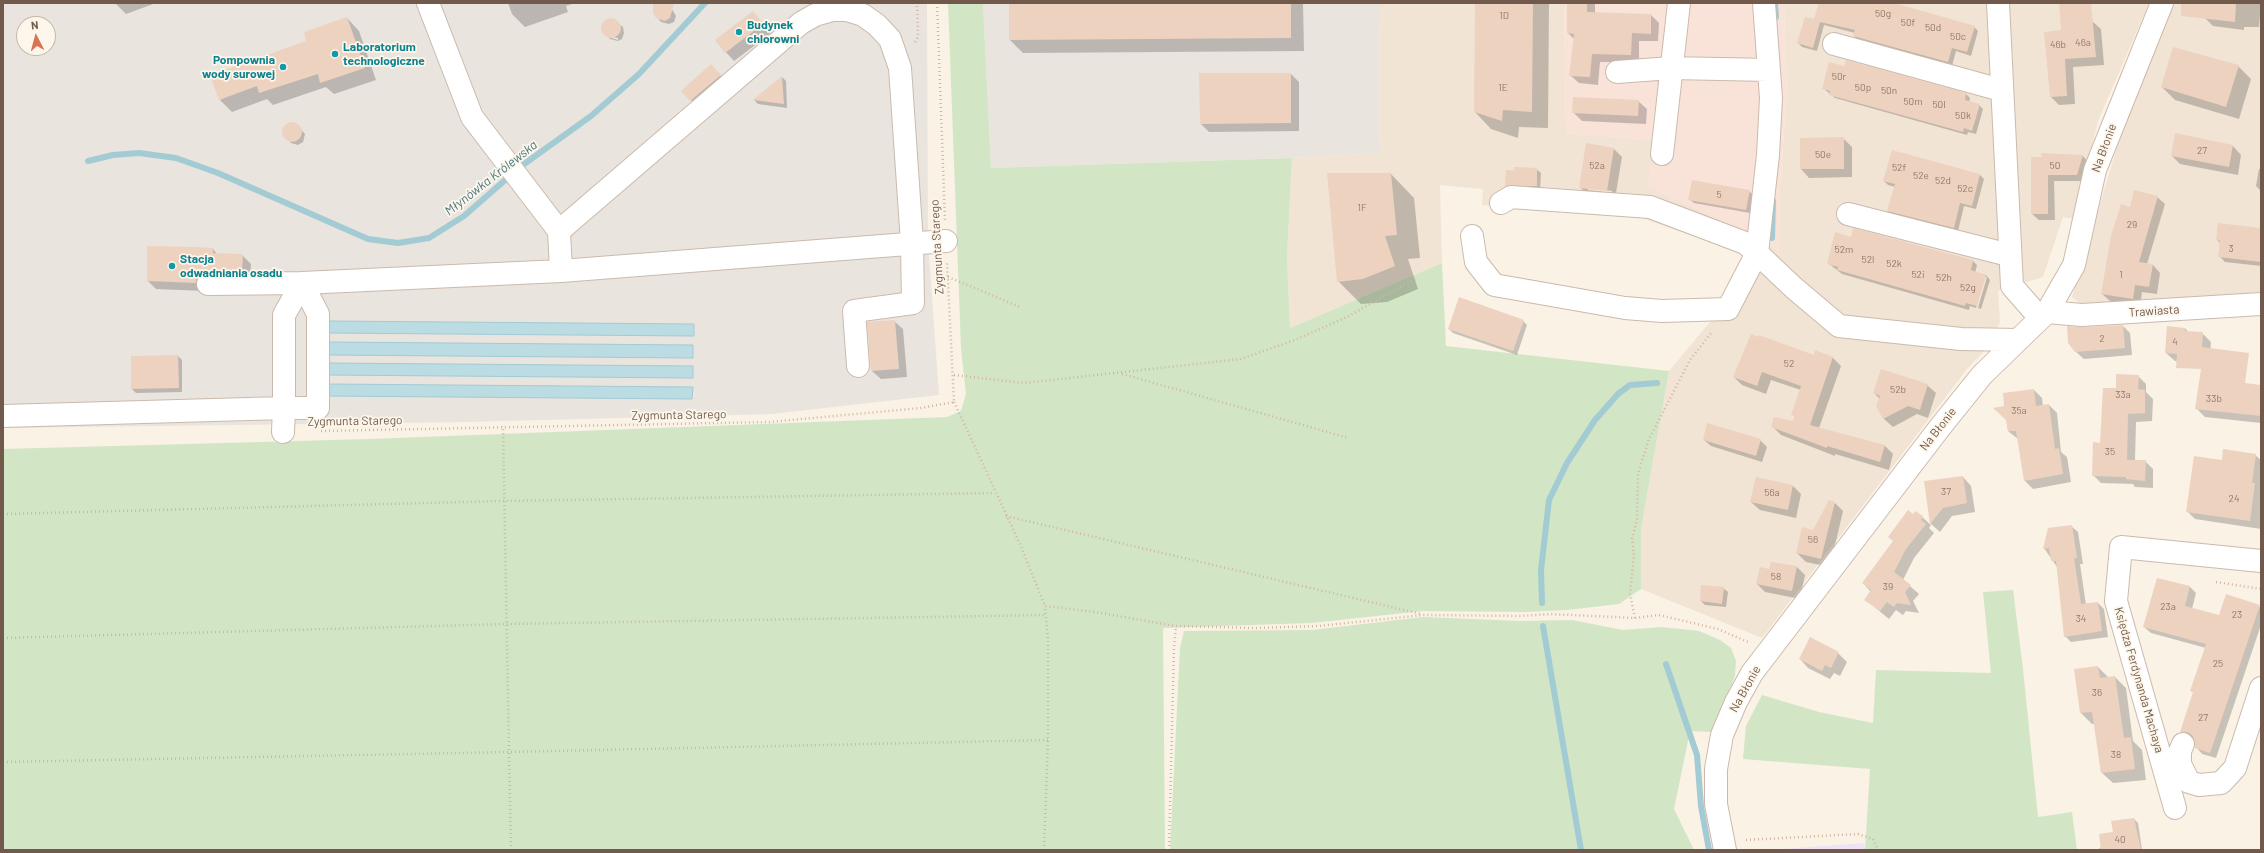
<!DOCTYPE html>
<html>
<head>
<meta charset="utf-8">
<style>
  body { margin:0 }
  #map { position:relative; width:2264px; height:853px; overflow:hidden; background:#faf2e5; font-family:Barlow,sans-serif }
  canvas { display:block }
  .frame { position:absolute; inset:0; border:4px solid #715a4c; pointer-events:none }
  .north { position:absolute; left:16px; top:16px; width:40px; height:40px; box-sizing:border-box; background:#fdf6eb; border:1px solid #c5b8ab; border-radius:50%; rotate:354deg; font-size:11px; font-weight:700; line-height:16px; text-align:center; color:#715a4c }
  .north::after { content:''; display:block; margin:auto; width:14px; height:18px; background:#da7354; clip-path:polygon(50% 0,100% 100%,50% 72%,0 100%) }
</style>
</head>
<body>
<div id="map">
<canvas width="2264" height="853"></canvas>
<div class="frame"></div>
<div class="north">N</div>
</div>
<script>
const c = document.querySelector('canvas').getContext('2d');
c.lineJoin = 'round';
function paint(path, color) {
  c.fillStyle = color;
  c.fill(path, 'evenodd');
}
function shape(rows) {
  const path = new Path2D();
  for (const r of rows) {
    if (r.length === 3) {
      path.moveTo(r[0] + r[2], r[1]);
      path.arc(r[0], r[1], r[2], 0, 2 * Math.PI);
      continue;
    }
    path.moveTo(r[0], r[1]);
    for (let i = 2; i < r.length; i += 2) path.lineTo(r[i], r[i + 1]);
  }
  return path;
}
function trace(path, color, width, dash) {
  c.strokeStyle = color;
  c.lineWidth = width;
  c.lineCap = dash ? 'butt' : 'round';
  c.setLineDash(dash || []);
  c.stroke(path);
}
function drawText(font, color, halo, rows, align = 'center') {
  c.font = font + ' Barlow,sans-serif';
  c.lineWidth = 3.5;
  c.setLineDash([]);
  c.textBaseline = 'middle';
  c.strokeStyle = halo;
  c.fillStyle = color;
  for (const [text, x, y, turn = 0] of rows) {
    c.save();
    c.translate(x, y);
    c.rotate((+turn || 0) * Math.PI / 180);
    c.textAlign = isNaN(turn) ? turn : align;
    if (halo) c.strokeText(text, 0, 0);
    c.fillText(text, 0, 0);
    c.restore();
  }
}
const residential = shape([
  [1380,3,1564,3,1566,133,1653,140,1758,237,1770,243,1779,253,1780,187,1787,93,1784,3,2149,3,2098,121,2075,219,2063,217,2043,277,1998,291,2000,322,1990,345,1967,369,1762,638,1641,589,1641,529,1669,371,1715,316,1743,261,1741,253,1642,218,1482,205,1483,189,1440,185,1442,263,1290,328,1287,257,1292,158,1379,153],
  [2174,3,2261,3,2261,296,2170,305,2162,299,2137,300,2135,307,2086,308,2072,297,2120,137]
]);
const commercial = shape([
  [1564,3,1784,3,1787,93,1780,187,1779,254,1770,243,1758,237,1648,187,1653,140,1566,133]
]);
const industrial = shape([
  [3,3,927,3,928,242,939,395,772,414,467,422,3,428],
  [24,24,48,24,48,48,24,48],
  [983,3,1380,3,1379,153,1292,158,991,168]
]);
const education = shape([
  [1864,843,1865,850,1767,850]
]);
const green = shape([
  [948,3,983,3,991,168,1292,158,1287,257,1290,328,1442,263,1446,346,1669,371,1641,529,1641,589,1619,604,1567,610,1525,612,1423,611,1311,623,1163,628,1165,850,3,850,3,449,370,439,947,417,961,411,966,394,961,348],
  [2013,590,2023,669,2038,817,2072,812,2077,850,1865,850,1870,769,1743,759,1746,726,1762,695,1819,712,1873,723,1876,670,1991,673,1983,592],
  [1423,617,1521,621,1572,620,1623,630,1662,627,1699,631,1720,640,1731,648,1736,661,1735,676,1713,732,1690,731,1674,809,1694,850,1170,850,1180,648,1184,631,1312,630]
]);
const water = shape([
  [328,321,694,324,694,336,328,333,328,321],
  [328,342,693,345,693,358,328,355,328,342],
  [327,363,693,366,693,378,327,375,327,363],
  [327,384,693,387,692,399,327,396,327,384]
]);
const shadow = shape([
  [115,3,156,3,126,14],
  [508,3,575,3,566,6,568,12,525,27,512,14],
  [663,3,670,6,676,16,674,22,669,24,661,22,657,17],
  [1010,3,1303,3,1304,51,1023,53,1010,40],
  [1476,3,1549,3,1548,128,1519,127,1518,138,1491,129,1475,112],
  [1568,3,1595,3,1595,13,1651,15,1659,23,1658,41,1639,41,1639,62,1600,62,1598,85,1579,83,1570,75,1574,39,1568,33],
  [1820,3,1890,3,1974,27,1978,31,1971,56,1956,51,1952,66,1858,40,1854,36,1855,33,1824,25,1817,51,1802,47,1798,43,1815,21],
  [2206,3,2261,3,2259,27,2244,27,2244,30,2213,26,2204,17],
  [753,12,771,33,734,61,716,41],
  [347,18,359,31,376,80,334,94,326,87,273,105,267,99,232,112,220,100],
  [613,20,623,27,624,33,622,39,618,41,610,39,608,37,618,40,618,38,607,36,602,27,605,22],
  [2092,21,2101,29,2104,65,2073,67,2075,104,2059,105,2051,97,2062,31],
  [1847,62,1966,94,1970,98,1969,102,1979,105,1983,109,1976,134,1968,132,1967,135,1835,98,1823,88,1845,67],
  [2238,66,2251,79,2239,119,2175,100,2162,87],
  [719,74,729,84,700,109,682,91],
  [1291,74,1299,82,1299,131,1209,132,1201,124],
  [782,77,786,81,787,108,758,104,754,100],
  [1638,101,1647,109,1646,124,1582,121,1574,113],
  [291,123,297,125,305,134,303,142,298,145,291,143,283,134,286,126],
  [1843,138,1852,147,1852,177,1809,178,1801,169,1801,139],
  [2233,146,2241,155,2238,175,2180,164,2172,156],
  [1614,149,1622,157,1615,199,1589,196,1580,187],
  [1588,188,1612,191,1612,193,1588,190],
  [1893,151,1980,175,1984,179,1976,209,1964,206,1958,231,1892,215,1888,211,1895,187,1888,185,1884,181],
  [2083,156,2089,163,2084,181,2054,181,2055,220,2039,220,2032,214,2032,158],
  [1536,169,1541,173,1540,190,1510,190,1506,186],
  [2259,169,2261,169,2261,191,2256,186],
  [1391,174,1414,198,1420,258,1408,259,1418,289,1387,302,1361,304,1338,281],
  [1749,191,1753,195,1750,213,1694,203,1689,199],
  [2157,197,2165,204,2147,264,2153,265,2160,273,2157,294,2142,292,2140,306,2110,301,2102,294,2131,208],
  [2261,229,2261,266,2225,262,2219,256,2220,243,2217,240],
  [1851,238,1973,261,1977,265,1975,273,1986,275,1990,280,1981,309,1978,308,1987,277,1984,277,1976,308,1970,306,1969,310,1842,274,1828,263],
  [213,249,217,254,242,255,251,264,250,279,204,291,156,289,148,281],
  [894,321,903,329,907,377,881,379,872,371],
  [1523,321,1527,325,1517,355,1453,333,1449,329],
  [2123,326,2130,333,2132,355,2084,359,2076,352,2083,328],
  [2185,328,2188,332,2202,333,2211,342,2209,366,2175,361,2166,353],
  [1816,352,1833,358,1841,366,1819,428,1885,446,1893,454,1889,470,1835,454,1835,456,1781,435,1773,427,1794,422,1795,417,1793,414,1801,390,1771,380,1766,394,1742,385,1734,377,1814,356],
  [178,356,182,360,182,392,136,393,132,389],
  [2138,376,2146,384,2146,392,2153,399,2152,421,2136,422,2135,461,2145,461,2153,469,2153,488,2135,487,2133,484,2101,483,2093,475,2117,389],
  [1927,385,1936,393,1928,418,1917,414,1893,427,1884,419,1877,406,1880,399,1874,393],
  [2261,386,2261,423,2205,417,2197,409],
  [2034,390,2042,398,2043,406,2049,405,2057,413,2061,452,2067,457,2071,482,2033,489,2025,481,2018,439,2008,431,2005,407],
  [1704,440,1760,440,1767,447,1762,462,1711,446],
  [2255,455,2261,460,2261,529,2195,519,2187,511,2222,461],
  [1963,477,1971,486,1975,512,1952,516,1940,532,1931,524,1925,482],
  [1793,486,1801,494,1796,518,1760,510,1751,502],
  [1835,503,1843,511,1830,567,1806,562,1797,553],
  [1913,515,1922,517,1931,525,1929,528,1934,533,1914,558,1903,580,1919,594,1913,601,1919,613,1906,611,1903,615,1896,610,1889,619,1866,600,1871,592,1863,583],
  [2071,526,2078,532,2083,564,2080,564,2086,605,2098,603,2104,609,2108,637,2071,642,2065,636,2057,567,2044,548],
  [1797,567,1805,575,1800,599,1765,592,1757,584,1770,570],
  [2157,579,2190,587,2196,593,2192,609,2220,616,2259,606,2261,608,2261,625,2216,758,2202,754,2196,747,2194,738,2187,738,2181,732,2194,693,2192,691,2206,648,2151,633,2144,627],
  [1723,588,1728,592,1726,607,1705,605,1701,601],
  [1838,653,1847,662,1840,676,1834,673,1830,679,1808,668,1800,659],
  [2098,667,2108,677,2115,677,2126,688,2133,741,2142,750,2146,780,2113,783,2101,772,2095,724,2092,724,2081,713],
  [2134,819,2138,823,2142,850,2098,850,2114,833]
]);
const stream = shape([
  [1775,3,1776,17],
  [88,161,113,155,139,153,176,158,218,173,368,239,398,243,429,238,464,216,520,167,591,116,639,74,705,3],
  [1772,238,1773,201],
  [1542,603,1541,570,1549,500,1567,463,1595,420,1618,394,1630,385,1657,383],
  [1543,626,1581,850],
  [1666,664,1697,755,1701,806,1709,850]
]);
const building = shape([
  [653,3,674,3,670,18,665,21,656,18,653,13],
  [1009,3,1291,3,1291,38,1009,40],
  [1475,3,1533,3,1532,112,1503,110,1502,121,1474,112],
  [1567,3,1587,3,1587,12,1651,14,1651,34,1632,33,1631,55,1592,54,1590,77,1569,76,1574,34,1567,33],
  [1819,3,1894,3,1975,26,1967,52,1952,48,1948,62,1853,36,1855,30,1820,22,1813,48,1797,43,1805,17,1814,19],
  [2059,3,2091,3,2096,57,2065,59,2067,96,2050,97,2044,32,2061,30],
  [2181,3,2236,3,2235,22,2181,16],
  [753,11,763,24,725,53,715,40],
  [347,17,365,68,320,83,318,74,259,93,257,86,219,100,210,75,306,41,304,32],
  [611,28,10],
  [2173,47,2239,65,2226,107,2161,87],
  [1846,60,1966,93,1965,100,1980,104,1972,131,1964,128,1963,132,1829,95,1830,91,1822,89,1829,62,1844,66],
  [711,64,721,75,690,101,681,91],
  [1199,73,1291,73,1291,123,1200,124],
  [782,76,784,104,753,100],
  [1573,97,1639,100,1638,116,1572,113],
  [292,132,10],
  [2175,133,2233,145,2229,167,2171,156],
  [1844,137,1844,169,1800,169,1800,138],
  [1586,143,1614,148,1607,191,1579,188],
  [1892,150,1980,174,1972,206,1960,203,1954,228,1887,211,1895,184,1883,181],
  [2041,153,2083,155,2077,175,2048,175,2048,214,2031,214,2031,157,2042,157],
  [1514,167,1537,168,1537,186,1505,186,1506,170,1514,170],
  [1327,173,1391,173,1397,235,1385,236,1395,266,1363,279,1337,282],
  [1692,180,1750,190,1746,210,1688,200],
  [2134,190,2158,196,2139,262,2153,264,2149,287,2135,285,2133,299,2101,294,2111,236,2121,204,2130,207],
  [2218,223,2261,228,2261,262,2218,257,2220,241,2216,240],
  [1853,228,1973,260,1971,270,1986,275,1977,306,1966,303,1965,306,1837,270,1838,267,1827,264,1835,232,1851,237],
  [147,246,197,247,213,248,213,253,243,254,242,271,207,272,196,275,196,283,147,281],
  [1459,297,1524,320,1513,351,1448,329],
  [895,320,899,369,871,371,867,322],
  [2123,325,2125,348,2075,352,2068,343,2067,326,2083,327],
  [2167,326,2185,328,2185,331,2203,332,2202,347,2249,353,2245,383,2261,385,2261,416,2195,409,2201,369,2176,368,2177,354,2165,353],
  [1751,334,1758,337,1759,335,1814,355,1815,350,1833,357,1810,425,1885,445,1880,462,1827,446,1827,448,1771,427,1774,417,1793,421,1795,416,1791,415,1801,386,1762,372,1757,386,1733,377],
  [178,355,179,388,131,389,131,356],
  [1881,369,1928,384,1920,410,1908,406,1883,419,1876,406,1880,396,1873,393],
  [2116,374,2139,375,2138,389,2145,390,2145,413,2128,414,2127,460,2146,460,2145,481,2126,479,2126,477,2092,476,2093,442,2100,443,2103,388,2116,388],
  [2034,389,2036,406,2049,404,2055,449,2059,448,2063,474,2024,481,2016,431,2008,431,2006,420,1993,408,2004,406,2003,393],
  [1707,423,1761,439,1756,456,1703,440],
  [2223,449,2256,454,2252,483,2255,483,2250,521,2186,512,2194,456,2222,460],
  [1963,476,1967,503,1943,508,1930,524,1924,481],
  [1756,477,1793,485,1788,510,1750,502],
  [1829,500,1835,502,1821,559,1796,553,1802,527,1813,530],
  [1908,510,1913,514,1915,511,1923,516,1921,520,1926,524,1906,549,1894,572,1911,585,1905,592,1911,605,1897,603,1894,607,1887,602,1880,611,1864,600,1871,590,1862,583,1893,541,1888,537],
  [2072,525,2077,558,2074,558,2081,604,2098,602,2102,631,2064,637,2056,561,2051,561,2049,548,2043,549,2048,528],
  [1771,562,1797,566,1792,591,1756,584,1760,567,1769,569],
  [2157,578,2190,586,2185,606,2219,615,2226,594,2260,605,2210,753,2195,748,2193,736,2188,732,2180,732,2193,692,2190,691,2206,644,2143,627],
  [1701,585,1724,587,1722,604,1700,601],
  [1810,637,1839,652,1831,668,1825,665,1822,671,1799,659],
  [2098,666,2100,678,2115,676,2124,738,2131,737,2135,769,2101,773,2092,712,2080,713,2074,669],
  [2134,818,2141,850,2101,850,2099,834,2113,832,2111,821]
]);
const path = shape([
  [937,3,945,220],
  [915,42,918,37,917,3],
  [948,277,1020,307],
  [1122,374,1349,438],
  [954,375,1024,383,1241,359,1295,340,1347,317,1415,279],
  [954,402,1020,544,1045,606,1095,612,1176,626,1253,628,1319,626,1423,615,1521,616,1551,614,1635,618,1659,615,1718,629,1748,642],
  [321,431,769,422,921,408,954,402,947,263],
  [3,514,503,501,994,493],
  [1006,516,1421,614],
  [2216,582,2261,589],
  [1635,618,1630,594,1634,555,1632,538,1637,520,1638,473,1649,439,1690,360,1712,332],
  [3,638,506,624,1046,615],
  [3,762,509,752,503,426],
  [1746,840,1858,834,1873,839,1878,850],
  [511,850,509,752,1048,740],
  [1044,850,1048,740,1048,640,1045,606],
  [1169,850,1174,647,1176,626]
]);
const minor = shape([
  [428,3,472,117,559,231],
  [1764,3,1771,98,1768,155,1757,253,1794,288,1839,326,1961,339,2018,340],
  [1998,3,2012,286,2040,318],
  [1834,44,2001,90],
  [1617,72,1671,68,1769,70],
  [1662,154,1679,3],
  [1848,214,2009,255],
  [1472,236,1476,262,1494,285,1625,308,1662,311,1728,309,1757,253,1745,243,1650,207,1511,197,1501,203],
  [561,271,559,231,801,23,815,15,833,10,847,10,863,15,877,25,890,39,900,68,912,243,913,303,854,311,858,366],
  [208,284,302,283,284,315,284,408,318,408,318,314,302,283,561,271,946,241],
  [2047,312,2082,315,2261,304],
  [3,416,284,408,283,432],
  [2183,744,2180,751,2180,764,2189,782,2199,785,2221,783,2235,768,2261,688],
  [2175,808,2116,601,2121,547,2261,561],
  [1725,850,1716,804,1716,769,1722,735,1736,702,1752,673,1941,426,1982,375,2047,312,2074,265,2095,170,2162,3]
]);
const markers = [
  [739,32,4,"#0f9aa8"],
  [335,54,4,"#0f9aa8"],
  [283,67,4,"#0f9aa8"],
  [172,266,4,"#0f9aa8"]
];
const numberNames = [
  ["50g",1883,14],
  ["1D",1504,16],
  ["50f",1908,23],
  ["50d",1933,28],
  ["50c",1958,37],
  ["46a",2083,43],
  ["46b",2058,45],
  ["50r",1839,77],
  ["1E",1503,88],
  ["50p",1863,88],
  ["50n",1889,91],
  ["50m",1913,102],
  ["50l",1939,105],
  ["50k",1963,116],
  ["27",2202,151],
  ["50e",1823,155],
  ["52a",1597,166],
  ["50",2055,166],
  ["52f",1899,168],
  ["52e",1921,176],
  ["52d",1943,181],
  ["52c",1965,189],
  ["5",1719,195],
  ["1F",1362,208],
  ["29",2132,225],
  ["3",2231,249],
  ["52m",1844,250],
  ["52l",1868,260],
  ["52k",1894,264],
  ["52i",1918,275],
  ["1",2121,275],
  ["52h",1944,278],
  ["52g",1968,288],
  ["2",2102,339],
  ["4",2175,342],
  ["52",1789,364],
  ["52b",1898,390],
  ["33a",2123,395],
  ["33b",2214,399],
  ["35a",2019,411],
  ["35",2110,452],
  ["37",1946,492],
  ["56a",1772,493],
  ["24",2234,499],
  ["56",1813,540],
  ["58",1776,577],
  ["39",1888,587],
  ["23a",2168,607],
  ["23",2237,615],
  ["34",2081,619],
  ["25",2218,664],
  ["36",2097,693],
  ["27",2203,718],
  ["38",2116,755],
  ["40",2120,840]
];
const cultureNames = [
  ["Budynek",747,25],
  ["chlorowni",747,39],
  ["Laboratorium",343,47],
  ["technologiczne",343,61],
  ["Pompownia",275,60,"right"],
  ["wody surowej",275,74,"right"],
  ["Stacja",180,259],
  ["odwadniania osadu",180,273]
];
const streetNames = [
  ["Na Błonie",2104,148,-70],
  ["Zygmunta Starego",937,247,-93],
  ["Trawiasta",2154,311,-4],
  ["Zygmunta Starego",679,415,-1],
  ["Zygmunta Starego",355,421,-1],
  ["Na Błonie",1938,429,-52],
  ["Księdza Ferdynanda Machaya",2139,680,74],
  ["Na Błonie",1745,689,-61]
];
const waterNames = [
  ["Młynówka Królewska",491,178,-38]
];
paint(residential, '#f1e4d4');
paint(commercial, '#f9e3d9');
paint(industrial, '#eae4df');
paint(education, '#efe2f6');
paint(green, '#d2e6c5');
paint(water, '#bbdce2');
trace(water, '#a2cbd3', 1);
paint(shadow, '#0003');
trace(stream, '#a2cbd3', 6);
paint(building, '#edd2bf');
trace(minor, '#cbbaac', 24);
trace(path, '#d2b5a2', 2.5, [1, 3]);
trace(minor, '#fff', 22);
for (const [x, y, r, color] of markers) {
  const dot = new Path2D();
  dot.arc(x, y, r, 0, 2 * Math.PI);
  c.fillStyle = color;
  c.fill(dot);
  trace(dot, '#fdf6eb', 1.5);
}
drawText('10px', '#907869', null, numberNames);
drawText('bold 12px', '#0d838f', '#fdf6eb', cultureNames, 'left');
drawText('12px', '#715a4c', '#fdf6eb', streetNames);
drawText('italic 13px', '#487882', '#fdf6eb', waterNames);
</script>
</body>
</html>
